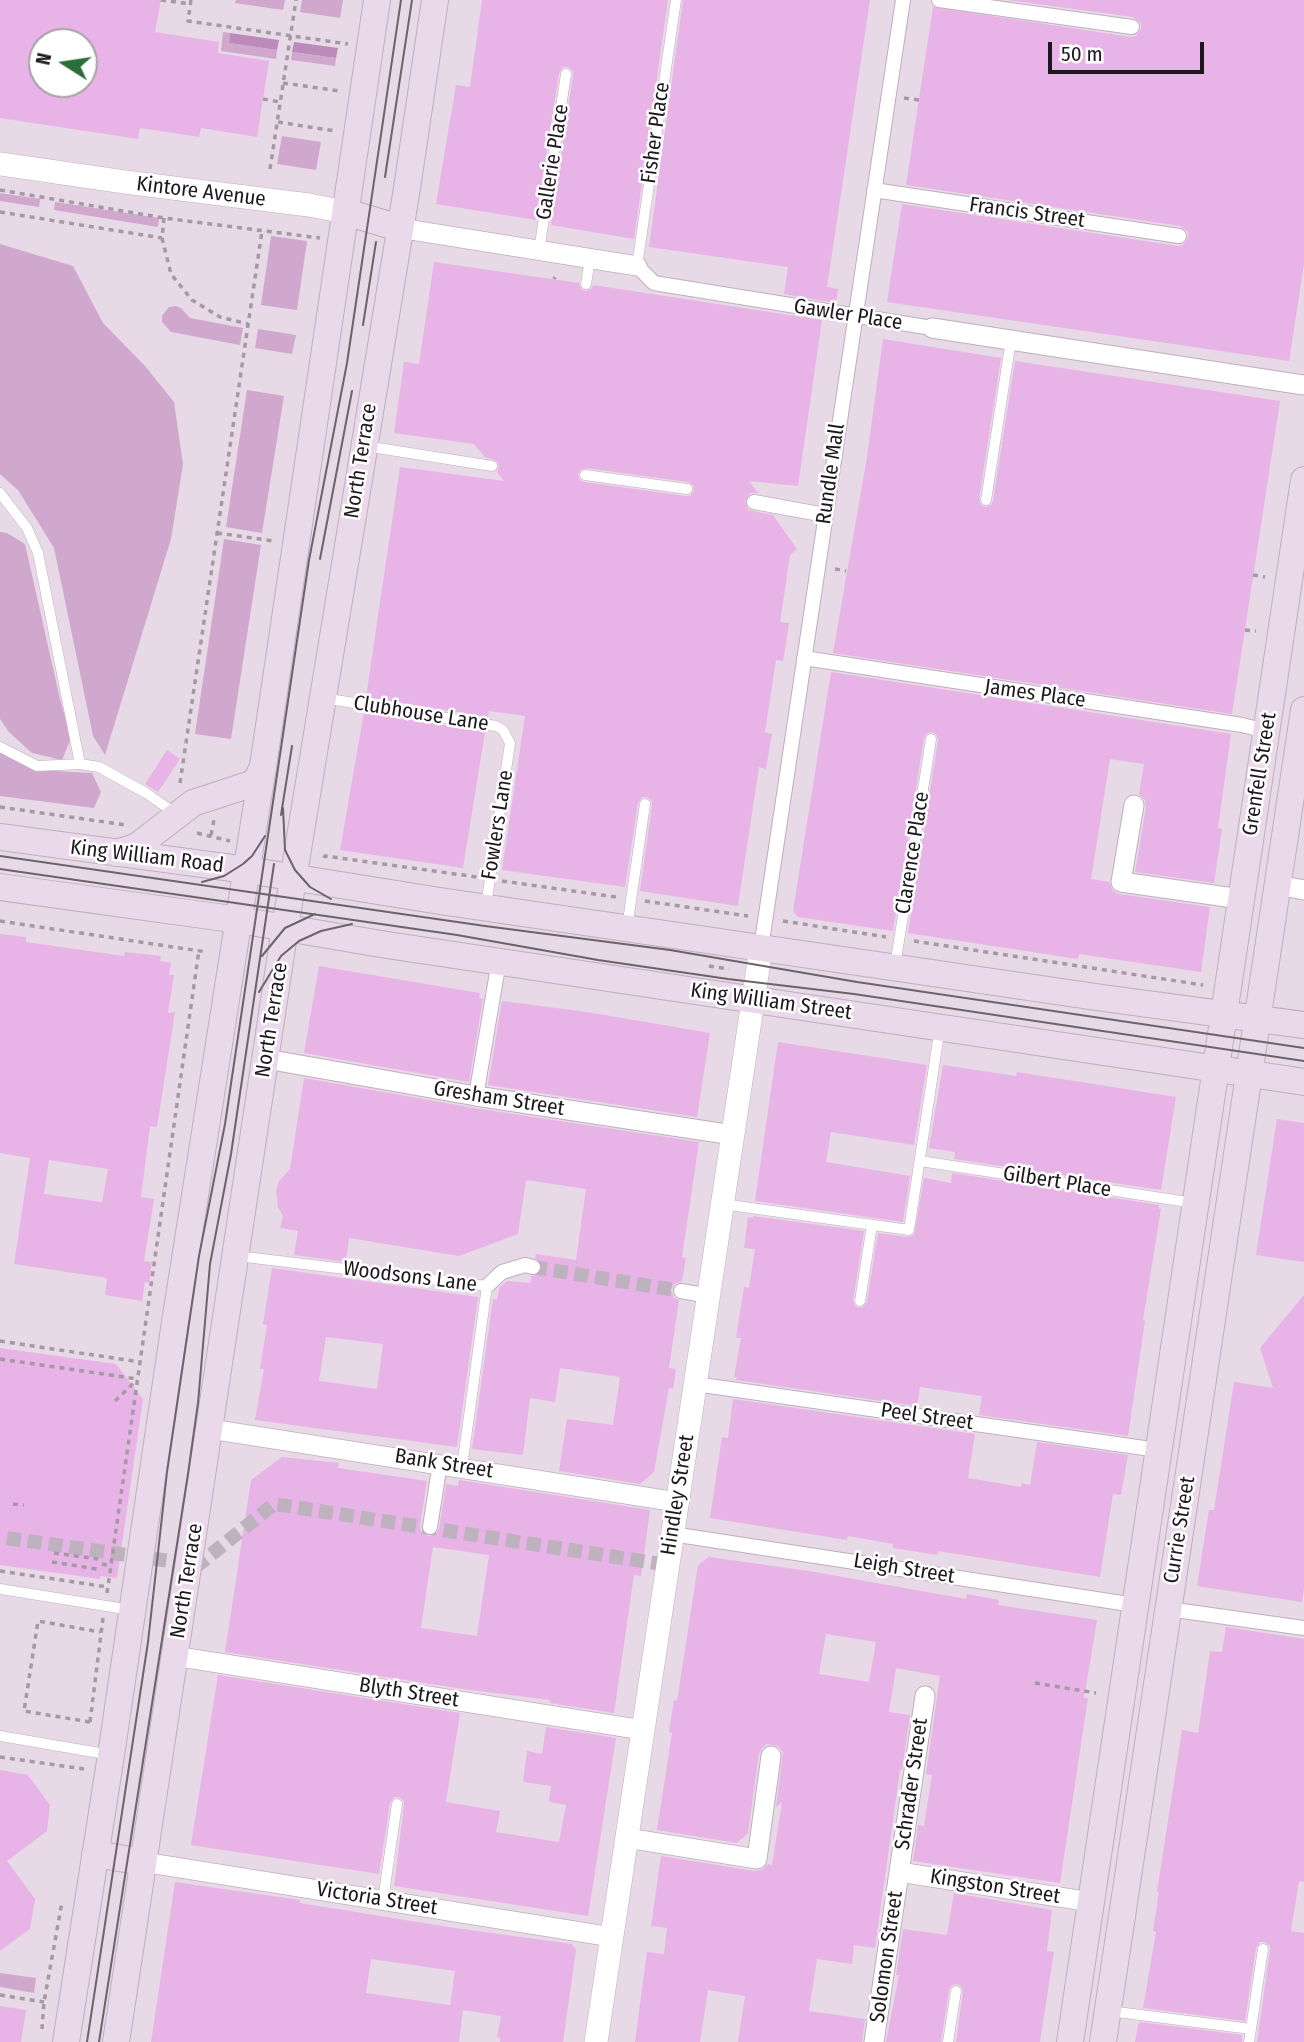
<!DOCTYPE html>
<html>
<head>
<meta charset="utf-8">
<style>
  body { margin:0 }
  #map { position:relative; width:1304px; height:2042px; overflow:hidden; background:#e8d9e7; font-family:"Fira Sans Condensed",sans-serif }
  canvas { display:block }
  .north { position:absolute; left:28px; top:28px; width:70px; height:70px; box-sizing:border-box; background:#fff; border:2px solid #a5a3a5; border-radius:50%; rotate:282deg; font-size:19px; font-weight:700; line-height:28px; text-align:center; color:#1d181d }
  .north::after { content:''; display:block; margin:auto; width:24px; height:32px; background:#2c6e39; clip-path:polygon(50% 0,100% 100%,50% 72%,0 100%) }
  .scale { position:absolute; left:1048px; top:42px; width:156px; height:32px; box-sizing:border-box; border:4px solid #1d181d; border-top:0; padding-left:9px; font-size:21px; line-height:24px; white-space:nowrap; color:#1d181d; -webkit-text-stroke:5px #fff; paint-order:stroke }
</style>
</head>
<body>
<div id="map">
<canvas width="1304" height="2042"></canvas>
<div class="north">N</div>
<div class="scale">50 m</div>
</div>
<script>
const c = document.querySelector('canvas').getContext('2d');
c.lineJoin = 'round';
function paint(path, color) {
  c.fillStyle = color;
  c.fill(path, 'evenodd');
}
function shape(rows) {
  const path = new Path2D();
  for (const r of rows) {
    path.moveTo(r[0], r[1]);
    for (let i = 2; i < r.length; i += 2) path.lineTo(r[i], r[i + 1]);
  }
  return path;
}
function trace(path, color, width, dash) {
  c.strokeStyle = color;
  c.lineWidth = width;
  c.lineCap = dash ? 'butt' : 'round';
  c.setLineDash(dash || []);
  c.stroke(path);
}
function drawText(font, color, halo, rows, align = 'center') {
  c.font = font + ' "Fira Sans Condensed",sans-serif';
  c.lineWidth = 5;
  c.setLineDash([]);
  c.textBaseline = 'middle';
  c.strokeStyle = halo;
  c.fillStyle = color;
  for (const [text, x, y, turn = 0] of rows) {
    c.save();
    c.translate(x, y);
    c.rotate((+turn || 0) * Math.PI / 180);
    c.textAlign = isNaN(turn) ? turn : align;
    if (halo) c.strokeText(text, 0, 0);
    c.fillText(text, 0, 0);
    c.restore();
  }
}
const green = shape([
  [236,0,285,0,283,10,235,3],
  [302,0,343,0,340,18,300,12],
  [223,32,230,33,229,43,277,50,276,59,221,51],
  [292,52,336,58,335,66,291,60],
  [282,136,321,142,316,170,277,164],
  [0,193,40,199,39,207,0,201],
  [55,202,159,218,158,227,54,210],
  [271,236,307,241,297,310,261,305],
  [0,244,73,266,103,323,145,366,174,402,183,464,171,539,105,755,93,736,54,548,18,490,0,474],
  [176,306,181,308,190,318,243,328,240,345,171,332,162,322,162,316,169,307],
  [258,329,296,335,292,354,255,348],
  [247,390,284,396,262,533,226,527],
  [0,532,7,533,25,544,60,699,71,738,62,760,32,753,9,732,0,719],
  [224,539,261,545,231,739,195,734],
  [0,749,55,771,92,773,101,792,94,808,0,796],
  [0,1973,36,1978,34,1993,0,1987]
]);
const water = shape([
  [230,33,279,40,277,50,229,43],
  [294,42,338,48,336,58,292,52]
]);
const building = shape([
  [0,0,161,0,155,32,219,42,218,53,269,61,257,137,201,128,199,137,140,128,138,139,0,118],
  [42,42,84,42,84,84,42,84],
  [482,0,668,0,634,239,551,225,573,75,573,71,568,67,563,67,559,73,536,220,436,204,456,85,470,87],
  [683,0,870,0,827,287,838,289,836,303,784,294,788,267,649,247],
  [1008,0,1304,0,1304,264,1289,361,887,302,902,204,1178,246,1183,245,1188,238,1188,232,1180,226,906,185,933,7,1131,37,1136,36,1141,29,1141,23,1133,17],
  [434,262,579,283,581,289,586,291,591,289,593,285,822,320,798,486,749,481,758,493,750,493,745,501,748,510,773,515,797,549,790,555,780,622,789,623,786,643,783,661,776,660,765,732,772,734,766,769,759,767,738,906,640,891,652,805,652,801,647,797,642,797,638,803,625,887,502,870,525,716,489,711,488,717,366,697,400,467,504,481,497,472,499,466,497,461,485,457,474,444,394,433,404,362,419,364],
  [586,468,688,482,694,486,694,491,690,496,686,496,584,482,580,480,578,475,580,470],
  [883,339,1001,358,979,499,981,505,986,507,991,505,993,501,1015,361,1280,401,1232,714,833,653,867,457],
  [831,672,1231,734,1218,828,1222,829,1214,883,1135,872,1146,807,1145,800,1139,794,1144,764,1110,759,1091,879,1109,882,1113,891,1119,894,1210,907,1201,972,1079,954,1078,959,908,933,938,740,936,734,931,732,926,734,924,738,893,931,798,917,793,911],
  [364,712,485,732,463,868,340,850],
  [167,750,180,759,158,792,145,784],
  [0,934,26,937,26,942,124,956,125,952,161,956,160,961,171,963,169,975,174,975,168,1013,175,1012,157,1127,150,1126,141,1197,154,1199,144,1261,152,1262,149,1283,145,1282,142,1301,105,1295,107,1278,14,1264,30,1158,0,1153],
  [49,1160,108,1169,102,1202,44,1194],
  [319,966,480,993,479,998,483,999,469,1082,304,1053],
  [502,1001,587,1012,710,1033,697,1117,488,1085],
  [778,1042,927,1065,914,1145,831,1132,826,1162,910,1176,903,1222,755,1201],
  [943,1065,1016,1076,1017,1072,1176,1097,1161,1190,954,1159,955,1152,929,1148],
  [304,1078,474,1108,699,1142,682,1257,686,1258,682,1281,674,1284,671,1290,674,1298,679,1300,669,1368,676,1369,673,1389,669,1388,654,1472,640,1484,559,1471,567,1419,613,1425,620,1377,560,1368,555,1402,530,1398,523,1455,472,1449,493,1299,497,1300,499,1288,507,1281,530,1283,532,1276,540,1273,542,1265,535,1258,536,1254,576,1260,586,1189,526,1180,518,1234,459,1256,349,1238,346,1262,294,1255,298,1231,280,1228,283,1216,278,1207,276,1191,279,1181,290,1169],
  [1277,1119,1304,1123,1304,1262,1256,1255],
  [952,1173,1159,1205,1159,1209,1161,1209,1143,1320,1145,1321,1128,1436,979,1415,982,1396,920,1387,917,1406,736,1380,737,1377,734,1377,741,1338,736,1338,744,1287,749,1288,755,1249,744,1248,748,1217,753,1218,753,1216,864,1231,853,1301,856,1307,862,1308,867,1302,878,1233,908,1237,914,1235,924,1178,951,1183],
  [272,1268,478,1297,457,1447,255,1420,264,1369,260,1369,267,1325,263,1324],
  [326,1337,383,1344,377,1389,319,1381],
  [1304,1295,1304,1588,1302,1602,1197,1586,1209,1510,1214,1510,1234,1382,1273,1388,1260,1348],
  [0,1348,116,1364,143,1399,117,1578,100,1576,100,1579,0,1565],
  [733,1399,975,1434,968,1478,1021,1487,1022,1483,1030,1485,1037,1442,1128,1455,1121,1495,1113,1494,1100,1577,938,1551,937,1555,893,1548,893,1544,848,1536,847,1540,710,1518,722,1437,728,1438],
  [282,1457,339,1463,338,1468,427,1481,420,1526,421,1531,428,1536,434,1536,439,1529,446,1484,458,1486,459,1480,650,1510,641,1576,634,1575,614,1713,550,1703,550,1700,463,1689,225,1652,251,1480],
  [433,1547,489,1555,477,1636,421,1628],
  [709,1557,809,1571,966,1599,967,1594,999,1600,998,1605,1097,1620,1084,1698,1088,1698,1060,1883,913,1861,918,1825,924,1826,932,1775,926,1774,940,1676,896,1668,889,1712,910,1715,902,1770,900,1770,875,1948,854,1945,852,1964,817,1959,809,2011,865,2019,862,2042,738,2042,745,1996,708,1990,700,2042,635,2042,647,1952,664,1954,667,1928,651,1926,661,1856,755,1871,762,1870,768,1864,772,1865,782,1802,776,1807,783,1752,778,1746,767,1744,762,1748,759,1754,748,1833,737,1843,657,1830,672,1733,669,1732,674,1700,677,1701,698,1565],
  [826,1634,876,1642,869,1682,819,1674],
  [1226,1627,1304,1639,1304,1882,1299,1881,1291,1931,1304,1933,1304,2042,1257,2042,1270,1950,1270,1946,1265,1942,1260,1942,1256,1948,1245,2021,1143,2008,1156,1932,1153,1931,1159,1892,1157,1892,1182,1730,1198,1733,1210,1651,1222,1652],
  [218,1675,460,1713,446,1802,500,1811,496,1832,559,1842,566,1805,549,1802,551,1786,523,1782,527,1751,542,1754,546,1727,616,1738,588,1916,394,1886,404,1805,404,1801,399,1797,394,1797,390,1803,379,1874,191,1845],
  [0,1770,28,1775,50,1805,47,1831,7,1861,35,1899,30,1929,0,1951],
  [175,1882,300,1900,300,1903,448,1927,572,1944,576,1950,563,2042,500,2042,500,2038,497,2037,501,2016,463,2010,459,2042,151,2042],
  [371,1959,455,1971,450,2005,366,1993],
  [954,1893,1052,1910,1047,1951,1054,1952,1040,2042,956,2042,963,1991,961,1986,956,1984,951,1986,949,1990,941,2042,886,2042,899,1975,896,1975,903,1929,947,1935],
  [0,2006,26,2010,21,2042,0,2042],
  [1140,2022,1242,2035,1242,2042,1135,2042,1138,2025]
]);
const pedestrianTunnel = shape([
  [533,1267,681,1291],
  [7,1538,198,1565,274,1504,668,1565]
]);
const path = shape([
  [161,0,191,4],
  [191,0,188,21,348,44],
  [283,83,340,91],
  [904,98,919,100],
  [263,99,280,102],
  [278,122,335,131],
  [270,169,296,0],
  [0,190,164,218,320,238],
  [0,212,162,238],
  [164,218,162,238,171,274,192,300,220,317,248,324],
  [554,279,555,277],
  [217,533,274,541],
  [835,569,846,571],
  [1253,575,1265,577],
  [1245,630,1256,631],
  [180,783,262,231],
  [0,807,126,825],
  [197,833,230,841],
  [211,835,214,820],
  [324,858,325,856,477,877],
  [502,881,616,897],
  [645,901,748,916],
  [0,921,207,952],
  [783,921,886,937],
  [914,941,1203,985],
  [709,966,729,969],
  [0,1341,140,1362],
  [0,1359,138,1379],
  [115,1401,137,1380],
  [13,1504,24,1505],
  [54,1553,98,1559],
  [52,1562,97,1569],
  [102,1564,112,1566],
  [0,1571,108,1587],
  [107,1593,199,950],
  [1035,1683,1096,1693],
  [90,1722,103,1618],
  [90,1722,24,1711,38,1621,100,1632],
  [0,1757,84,1769],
  [0,1995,44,2002],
  [42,2029,44,2002,62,1902]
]);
const service = shape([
  [539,251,566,74],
  [637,266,676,0],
  [586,284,590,259],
  [365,446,492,466],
  [585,475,687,489],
  [0,493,27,528,38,553,80,764],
  [986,500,1011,340],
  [323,698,496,726,503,730,510,743,486,906],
  [0,747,37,766,80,764,99,767,146,793,176,814],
  [627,928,645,804],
  [895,966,931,739],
  [920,1161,1194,1203],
  [722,1204,909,1230,940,1027],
  [237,1256,487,1286,462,1467],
  [860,1301,872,1225],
  [0,1589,131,1610],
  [0,1736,111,1755],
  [383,1900,397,1804],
  [1109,2011,1251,2029],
  [948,2042,956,1991],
  [1249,2042,1263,1949]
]);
const pedestrian = shape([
  [939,0,1132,27],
  [874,190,1179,236],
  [637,266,654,283,932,328],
  [754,502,825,515],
  [804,658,1242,725,1266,731],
  [761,948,903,0],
  [476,1096,499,961],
  [487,1286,502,1272,525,1265,533,1267],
  [681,1291,709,1296],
  [695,1384,1158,1450],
  [430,1527,440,1463],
  [672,1534,1135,1605],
  [1168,1609,1304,1628]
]);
const minor = shape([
  [399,228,637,266],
  [932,328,1304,385],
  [1134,805,1121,882,1241,899],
  [1277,885,1304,890],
  [266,1059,476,1096,733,1135],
  [210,1429,677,1502],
  [174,1656,643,1730],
  [627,1838,757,1859,771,1756],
  [143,1862,612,1937],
  [899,1872,1091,1902],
  [874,2042,925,1696]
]);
const tertiary = shape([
  [0,164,125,182,309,205,346,212],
  [596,2042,761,948]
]);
const secondary = shape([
  [346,212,399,228],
  [0,837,247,870,440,901,1103,998,1304,1025],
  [116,853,136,847,193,803,251,784,258,778,263,766],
  [0,887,239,920,387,945,1304,1082],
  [95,1854,143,1862],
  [66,2042,111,1755,175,1322,263,766,377,0],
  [116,2042,285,928,407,188,435,0],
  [1070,2042,1304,480],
  [1103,2042,1304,710]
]);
const tram = shape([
  [385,177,412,0],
  [363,325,376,242],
  [320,559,352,391],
  [283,808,285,850,295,870,310,887,331,899],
  [281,815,292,746],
  [0,856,485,926,670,950,857,982,1304,1048],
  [0,869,457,935,598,960,728,979,854,994,1304,1061],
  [202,882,224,876,243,864,252,856,265,836],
  [262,956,285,928,315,914],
  [259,992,281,956,299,941,321,931,352,924],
  [87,2042,148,1642,167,1472,199,1256,225,1124,309,560,347,363,401,0],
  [99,2042,188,1474,198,1403,210,1264,231,1154,274,864]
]);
const streetNames = [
  ["Fisher Place",656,133,-82],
  ["Gallerie Place",553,162,-81],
  ["Kintore Avenue",201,192,7],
  ["Francis Street",1027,213,8],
  ["Gawler Place",848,315,9],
  ["North Terrace",361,461,-81],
  ["Rundle Mall",831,474,-82],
  ["James Place",1035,694,8],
  ["Clubhouse Lane",421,714,9],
  ["Grenfell Street",1260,774,-81],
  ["Fowlers Lane",498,825,-81],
  ["Clarence Place",913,853,-81],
  ["King William Road",147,857,7],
  ["King William Street",771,1002,8],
  ["North Terrace",272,1020,-81],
  ["Gresham Street",499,1099,9],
  ["Gilbert Place",1057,1182,9],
  ["Woodsons Lane",410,1277,7],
  ["Peel Street",927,1417,8],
  ["Bank Street",444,1464,9],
  ["Hindley Street",678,1495,-81],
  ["Currie Street",1180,1530,-81],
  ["Leigh Street",904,1569,9],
  ["North Terrace",187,1581,-81],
  ["Blyth Street",409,1693,9],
  ["Schrader Street",912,1784,-82],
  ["Kingston Street",995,1887,9],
  ["Victoria Street",377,1899,9],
  ["Solomon Street",887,1957,-82]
];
paint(green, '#d0a8ce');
paint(water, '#bd8abc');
paint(building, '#e8b3e6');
trace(pedestrianTunnel, '#bfb2bf', 14, [14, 7]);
trace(service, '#beafbd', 11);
trace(pedestrian, '#beafbd', 16);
trace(minor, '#beafbd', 21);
trace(tertiary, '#beafbd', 24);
trace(secondary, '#beafbd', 28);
trace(path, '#a499a4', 3.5, [5, 5]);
trace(service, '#fff', 10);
trace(pedestrian, '#fff', 14);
trace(minor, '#fff', 19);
trace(tertiary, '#fff', 23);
trace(secondary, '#ead9ea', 26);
trace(tram, '#6c636b', 2);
drawText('21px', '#1d181d', '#fff', streetNames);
</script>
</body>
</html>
